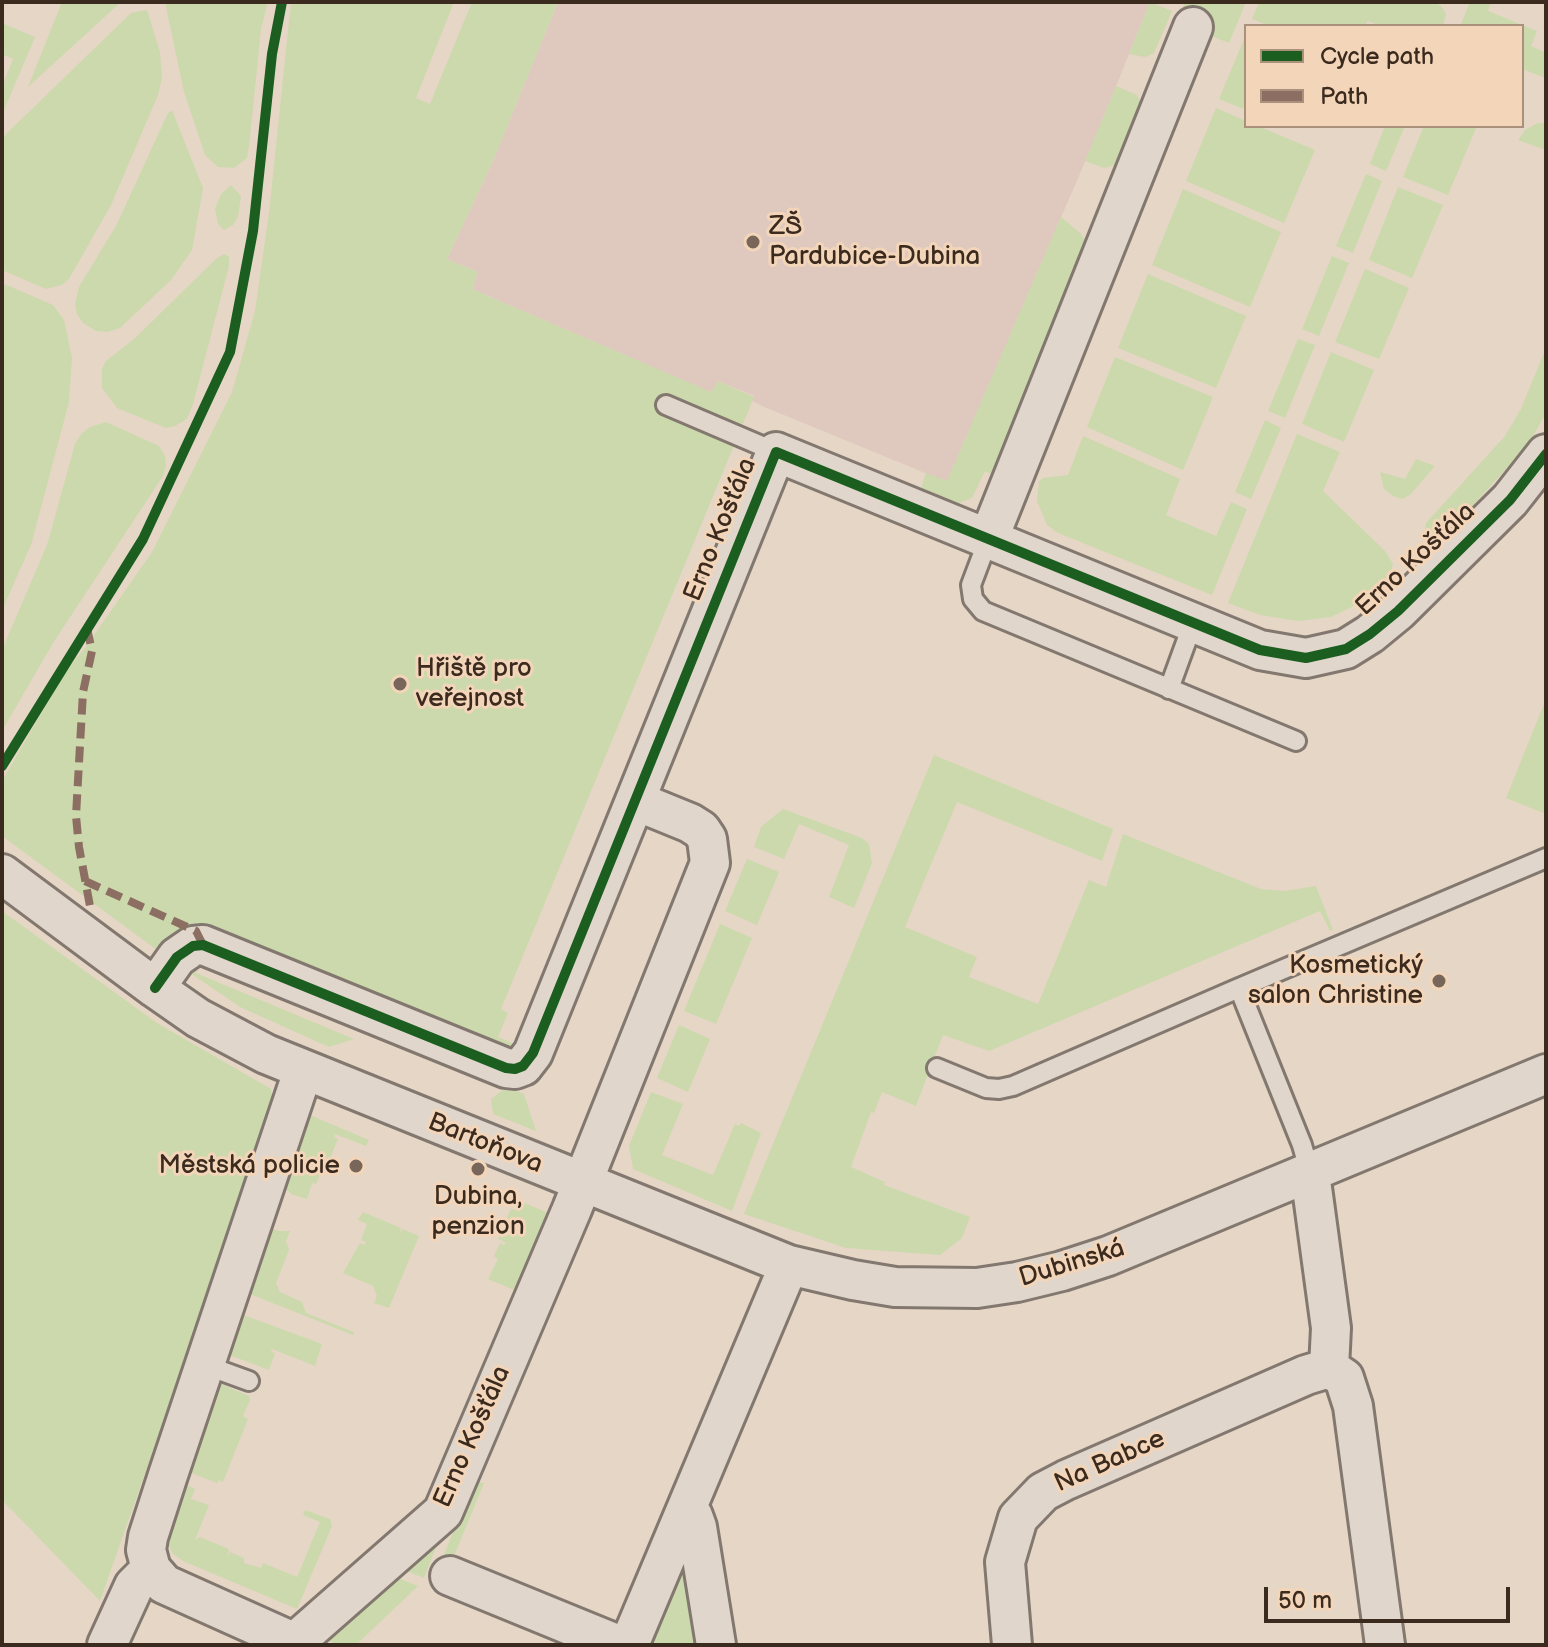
<!DOCTYPE html>
<html>
<head>
<meta charset="utf-8">
<style>
  body { margin:0 }
  #map { position:relative; width:1548px; height:1647px; overflow:hidden; background:#e6d6c6; font-family:"Balsamiq Sans",sans-serif }
  canvas { display:block }
  .frame { position:absolute; inset:0; border:4px solid #3b2a1e; pointer-events:none }
  .legend { position:absolute; left:1244px; top:24px; width:280px; height:104px; box-sizing:border-box; background:#f3d5b9; border:2px solid #a9917b; margin:0; padding:10px 14px; list-style:none; font-size:24px; color:#3b2a1e }
  .legend li { display:flex; align-items:center; gap:16px; height:40px }
  .legend b { width:40px; border:2px solid #a9917b }
  .scale { position:absolute; left:1264px; top:1587px; width:246px; height:36px; box-sizing:border-box; border:4px solid #3b2a1e; border-top:0; padding-left:10px; font-size:24px; line-height:28px; white-space:nowrap; color:#3b2a1e; -webkit-text-stroke:6px #f3d5b9; paint-order:stroke }
</style>
</head>
<body>
<div id="map">
<canvas width="1548" height="1647"></canvas>
<div class="frame"></div>
<ul class="legend">
<li><b style="height:10px;background:#1b5e20"></b>Cycle path</li>
<li><b style="height:10px;background:#8d6e63"></b>Path</li>
</ul>
<div class="scale">50 m</div>
</div>
<script>
const c = document.querySelector('canvas').getContext('2d');
c.lineJoin = 'round';
function paint(path, color) {
  c.fillStyle = color;
  c.fill(path, 'evenodd');
}
function shape(rows) {
  const path = new Path2D();
  for (const r of rows) {
    path.moveTo(r[0], r[1]);
    for (let i = 2; i < r.length; i += 2) path.lineTo(r[i], r[i + 1]);
  }
  return path;
}
function trace(path, color, width, dash) {
  c.strokeStyle = color;
  c.lineWidth = width;
  c.lineCap = dash ? 'butt' : 'round';
  c.setLineDash(dash || []);
  c.stroke(path);
}
function drawText(font, color, halo, rows, align = 'center') {
  c.font = font + ' "Balsamiq Sans",sans-serif';
  c.lineWidth = 6;
  c.setLineDash([]);
  c.textBaseline = 'middle';
  c.strokeStyle = halo;
  c.fillStyle = color;
  for (const [text, x, y, turn = 0] of rows) {
    c.save();
    c.translate(x, y);
    c.rotate((+turn || 0) * Math.PI / 180);
    c.textAlign = isNaN(turn) ? turn : align;
    if (halo) c.strokeText(text, 0, 0);
    c.fillText(text, 0, 0);
    c.restore();
  }
}
const built = shape([
  [558,2,1150,2,1094,141,947,482,762,406,752,401,754,396,718,381,712,393,472,289,478,272,447,259,493,161]
]);
const green = shape([
  [62,2,121,2,28,87],
  [165,2,268,2,261,29,249,146,247,158,234,168,218,167,205,155,184,92],
  [291,2,454,2,416,98,430,104,472,2,558,2,493,161,447,259,478,272,472,289,711,392,718,381,754,397,501,1009,508,1013,498,1037,517,1045,509,1052,207,935,161,953,2,836,2,781,66,671,85,648,152,552,232,392,255,311,269,213],
  [1150,2,1172,11,1154,53,1145,57,1129,54],
  [1185,2,1246,2,1229,43,1206,34,1161,59],
  [1259,2,1432,2,1441,6,1446,14,1443,26,1380,26,1368,21,1365,26,1269,26,1252,19],
  [1470,2,1491,2,1488,11,1537,31,1531,46,1546,53,1546,78,1522,69,1522,26,1460,26],
  [147,10,160,52,162,78,158,95,111,205,69,279,62,285,46,289,2,270,2,138,131,13],
  [2,23,35,37,2,115,2,87,13,59,2,54],
  [1246,34,1246,100,1243,109,1219,99],
  [1116,86,1137,95,1142,105,1119,164,1104,168,1085,161],
  [1216,108,1246,121,1246,126,1258,126,1315,150,1284,223,1186,181],
  [172,110,203,188,192,250,171,280,120,328,107,332,96,331,83,323,77,314,75,304,79,287,117,224,168,113],
  [1538,123,1546,123,1546,150,1518,140,1525,130],
  [1385,126,1405,126,1386,171,1370,164],
  [1424,126,1477,126,1448,195,1403,177],
  [1366,174,1382,181,1353,253,1336,246],
  [231,185,241,196,238,217,233,225,224,230,218,224,215,209,221,194],
  [1398,187,1443,205,1412,278,1369,260],
  [1183,189,1281,232,1250,307,1152,265],
  [1061,217,1080,233,1086,241,1085,251,993,475,985,471,972,498,959,503,921,488,926,473,947,481],
  [224,254,229,257,229,266,193,404,187,419,175,426,166,428,117,408,102,388,102,369,106,361,134,339,217,258],
  [1332,256,1349,263,1319,336,1302,329],
  [1365,269,1409,288,1379,359,1335,342],
  [1148,274,1246,316,1216,388,1118,348],
  [2,283,53,305,64,320,72,358,69,402,31,545,2,610],
  [1298,339,1315,345,1285,418,1268,411],
  [1546,348,1546,413,1528,445,1443,538,1431,538,1425,532,1426,523,1505,436,1521,409],
  [1331,352,1374,370,1344,442,1302,424],
  [1115,357,1213,397,1183,470,1087,427],
  [1265,420,1281,428,1251,499,1235,492],
  [106,422,159,446,165,456,166,466,163,476,53,643,2,731,2,650,47,545,75,444,81,434,90,427],
  [1297,434,1340,452,1323,491,1385,551,1393,564,1389,578,1366,600,1331,617,1298,621,1260,615,1228,603],
  [1083,436,1180,479,1166,515,1216,536,1231,502,1247,509,1212,595,1058,533,1047,525,1037,501,1039,481,1043,478,1068,475],
  [1416,459,1435,466,1410,495,1402,499,1393,496,1384,489,1380,472,1405,479],
  [1546,699,1546,814,1506,798],
  [934,755,1113,829,1102,861,957,802,905,927,977,957,969,977,1038,1004,1089,880,1106,887,1123,834,1261,889,1285,891,1316,886,1333,930,1330,931,1320,911,989,1051,943,1035,916,1106,882,1092,874,1113,871,1112,851,1167,885,1182,884,1185,970,1217,962,1238,940,1255,846,1248,744,1214],
  [783,809,862,838,869,844,872,863,854,908,829,897,849,845,799,824,784,859,754,847,761,827],
  [747,859,779,872,757,925,725,911],
  [2,911,157,1023,271,1089,274,1107,100,1601,2,1500],
  [720,924,752,938,716,1024,684,1011],
  [202,953,196,973,354,1039,329,1047,240,1007,177,964],
  [679,1025,710,1039,688,1092,657,1078],
  [507,1087,524,1094,536,1131,493,1114,491,1099],
  [651,1092,683,1104,662,1155,713,1175,735,1124,739,1126,741,1123,761,1133,732,1211,633,1169,629,1146],
  [305,1113,369,1140,366,1146,335,1134,334,1137,338,1139,326,1168,319,1166,322,1170,316,1184,312,1183,307,1199,291,1194,283,1186],
  [495,1191,551,1214,519,1292,488,1279,498,1259,494,1256,500,1243,504,1245,506,1243,498,1239,511,1209,515,1210,516,1208,492,1197],
  [363,1212,401,1228,400,1233,403,1229,419,1236,389,1308,374,1303,377,1296,373,1286,343,1273,360,1243,364,1245,366,1242,361,1240,367,1224,358,1220],
  [267,1227,279,1231,290,1231,286,1241,289,1250,276,1283,280,1292,302,1302,306,1313,354,1332,353,1335,245,1292],
  [238,1313,322,1344,315,1366,272,1349,271,1352,275,1353,269,1370,224,1353],
  [219,1383,249,1396,250,1400,243,1416,248,1419,223,1482,219,1480,217,1483,186,1471,214,1386],
  [473,1480,484,1483,442,1585,434,1581],
  [183,1483,195,1489,191,1499,209,1505,195,1540,200,1537,229,1549,227,1557,230,1552,244,1558,244,1563,261,1568,263,1563,297,1577,320,1522,303,1515,305,1510,330,1519,332,1526,297,1609,183,1561,173,1554,165,1539],
  [446,1522,424,1578,397,1567],
  [682,1543,697,1639,693,1645,654,1645,650,1637],
  [390,1575,418,1586,356,1645,335,1645,322,1633]
]);
const service = shape([
  [666,405,776,452],
  [988,540,971,585,973,599,983,611,1296,741],
  [1169,689,1193,623],
  [1239,988,1546,858],
  [937,1068,986,1088,999,1089,1013,1086,1239,988,1302,1145,1310,1173],
  [205,1365,249,1381]
]);
const minor = shape([
  [988,540,1193,27],
  [2,874,155,988,198,1018,266,1054,789,1265,853,1280,895,1287,977,1288,1017,1282,1062,1271,1108,1256,1546,1074],
  [155,988,177,957,193,946,203,945,506,1068,515,1069,523,1066,533,1053,776,452,1260,650,1306,658,1346,649,1370,634,1398,611,1510,500,1546,454],
  [1310,1173,1331,1328,1329,1368],
  [686,1511,693,1516,697,1527,716,1645],
  [450,1576,619,1645],
  [295,1642,443,1512,572,1209,710,863,707,839,701,830,690,823,636,801],
  [107,1645,134,1586,151,1569],
  [300,1645,164,1584,151,1569,146,1550,148,1537,168,1475,303,1071],
  [629,1645,789,1265],
  [1012,1645,1005,1562,1018,1518,1043,1492,1066,1480,1306,1375,1329,1368,1344,1378,1353,1406,1385,1645]
]);
const quiet = shape([
  [87,628,92,651,83,692,76,816,79,847,90,906],
  [85,881,196,931,203,945]
]);
const cycleway = shape([
  [2,766,143,539,230,352,253,231,272,54,282,2],
  [155,988,177,957,193,946,203,945,506,1068,515,1069,523,1066,533,1053,776,452,1260,650,1306,658,1346,649,1370,634,1398,611,1510,500,1546,454]
]);
const markers = [
  [753,242,8,"#776659"],
  [400,684,8,"#776659"],
  [1439,981,8,"#776659"],
  [356,1166,8,"#776659"],
  [478,1169,8,"#776659"]
];
const poiNames = [
  ["ZŠ",769,227],
  ["Pardubice-Dubina",769,257],
  ["Hřiště pro",416,669],
  ["veřejnost",416,699],
  ["Kosmetický",1423,966,"right"],
  ["salon Christine",1423,996,"right"],
  ["Městská policie",340,1166,"right"],
  ["Dubina,",478,1197,"center"],
  ["penzion",478,1227,"center"]
];
const streetNames = [
  ["Erno Košťála",721,530,-68],
  ["Erno Košťála",1416,560,-43],
  ["Bartoňova",485,1144,22],
  ["Dubinská",1072,1264,-17],
  ["Erno Košťála",473,1437,-66],
  ["Na Babce",1110,1462,-24]
];
paint(built, '#dfc9bf');
paint(green, '#ccd9ac');
trace(service, '#83786f', 24);
trace(minor, '#83786f', 44);
trace(service, '#e1d6cb', 18);
trace(minor, '#e1d6cb', 38);
trace(quiet, '#8d6e63', 8, [16, 8]);
trace(cycleway, '#1b5e20', 10);
for (const [x, y, r, color] of markers) {
  const dot = new Path2D();
  dot.arc(x, y, r, 0, 2 * Math.PI);
  c.fillStyle = color;
  c.fill(dot);
  trace(dot, '#f3d5b9', 3);
}
drawText('26px', '#3b2a1e', '#f3d5b9', poiNames, 'left');
drawText('26px', '#3b2a1e', '#f3d5b9', streetNames);
</script>
</body>
</html>
